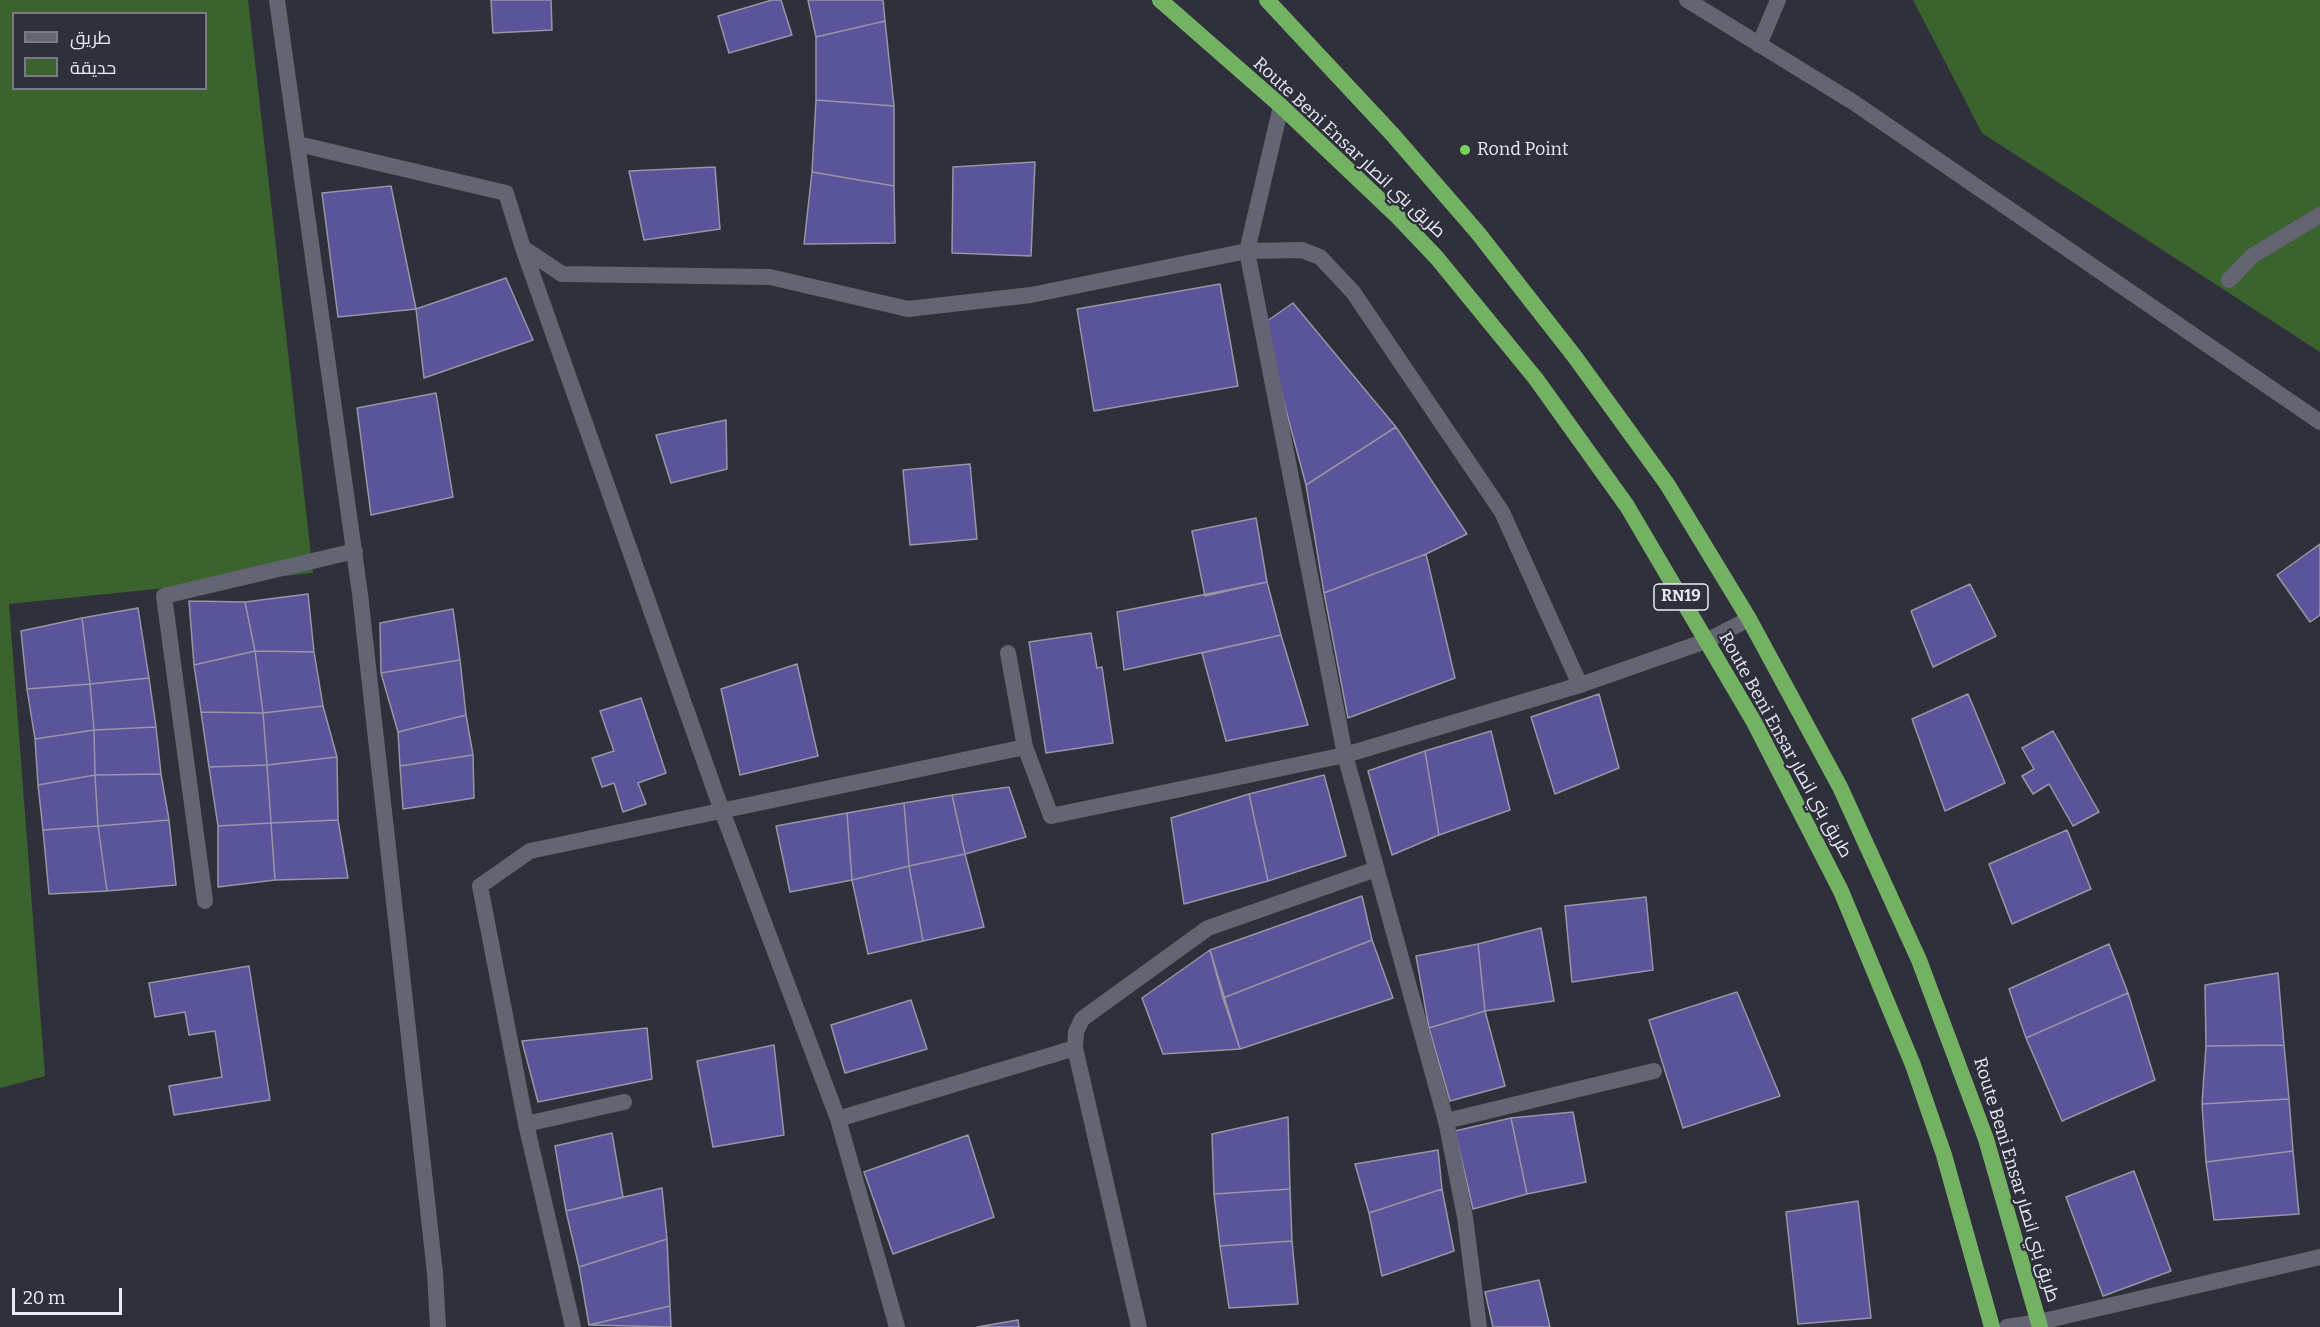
<!DOCTYPE html>
<html>
<head>
<meta charset="utf-8">
<style>
  body { margin:0 }
  #map { position:relative; width:2320px; height:1327px; overflow:hidden; background:#30303c; font-family:Bitter,Cairo,serif }
  canvas { display:block }
  .legend { position:absolute; left:12px; top:12px; width:195px; height:78px; box-sizing:border-box; background:#30303c; border:2px solid #7a7a85; margin:0; padding:8px 10px; list-style:none; font-size:18px; color:#e9eaf2 }
  .legend li { display:flex; align-items:center; gap:12px; height:30px }
  .legend b { width:30px; border:2px solid #7a7a85 }
  .scale { position:absolute; left:12px; top:1288px; width:110px; height:27px; box-sizing:border-box; border:3px solid #e9eaf2; border-top:0; padding-left:8px; font-size:18px; line-height:21px; white-space:nowrap; color:#e9eaf2; -webkit-text-stroke:4px #30303c; paint-order:stroke }
</style>
</head>
<body>
<div id="map">
<canvas width="2320" height="1327"></canvas>
<ul class="legend">
<li><b style="height:8px;background:#646472"></b>طريق</li>
<li><b style="height:16px;background:#3b632e"></b>حديقة</li>
</ul>
<div class="scale">20 m</div>
</div>
<script>
const c = document.querySelector('canvas').getContext('2d');
c.lineJoin = 'round';
function paint(path, color) {
  c.fillStyle = color;
  c.fill(path, 'evenodd');
}
function shape(rows) {
  const path = new Path2D();
  for (const r of rows) {
    path.moveTo(r[0], r[1]);
    for (let i = 2; i < r.length; i += 2) path.lineTo(r[i], r[i + 1]);
  }
  return path;
}
function trace(path, color, width, dash) {
  c.strokeStyle = color;
  c.lineWidth = width;
  c.lineCap = dash ? 'butt' : 'round';
  c.setLineDash(dash || []);
  c.stroke(path);
}
function drawText(font, color, halo, rows, align = 'center') {
  c.font = font + ' Bitter,Cairo,serif';
  c.lineWidth = 5;
  c.setLineDash([]);
  c.textBaseline = 'middle';
  c.strokeStyle = halo;
  c.fillStyle = color;
  for (const [text, x, y, turn = 0] of rows) {
    c.save();
    c.translate(x, y);
    c.rotate((+turn || 0) * Math.PI / 180);
    c.textAlign = isNaN(turn) ? turn : align;
    if (halo) c.strokeText(text, 0, 0);
    c.fillText(text, 0, 0);
    c.restore();
  }
}
const green = shape([
  [0,0,248,0,313,573,9,604,45,1076,0,1088],
  [14,14,206,14,206,88,14,88],
  [1913,0,2320,0,2320,352,1982,133]
]);
const building = shape([
  [491,0,551,0,552,30,493,33,491,0],
  [772,0,781,0,792,35,729,53,718,16,772,0],
  [808,0,883,0,885,21,816,37,808,0],
  [885,21,894,106,816,100,816,37,885,21],
  [816,100,894,106,894,186,812,172,816,100],
  [1035,162,1031,256,952,253,953,167,1035,162],
  [715,167,720,229,644,240,629,171,715,167],
  [812,172,894,186,895,243,804,244,812,172],
  [391,186,416,309,338,317,322,193,391,186],
  [506,278,533,340,424,378,416,309,506,278],
  [1220,284,1238,386,1094,411,1077,309,1220,284],
  [1293,303,1396,427,1306,485,1263,324,1293,303],
  [436,393,453,497,371,515,357,408,436,393],
  [726,420,727,469,671,483,656,435,726,420],
  [1396,427,1467,534,1426,554,1324,593,1306,485,1396,427],
  [970,464,977,539,910,545,903,470,970,464],
  [1256,518,1267,582,1205,596,1192,531,1256,518],
  [2320,544,2320,615,2310,622,2277,575,2320,544],
  [1426,554,1455,678,1348,718,1324,593,1426,554],
  [1267,582,1281,635,1124,670,1117,612,1267,582],
  [1970,584,1996,636,1933,667,1911,611,1970,584],
  [308,594,314,652,255,651,245,602,308,594],
  [189,601,245,602,255,651,194,665,189,601],
  [138,608,149,678,90,684,82,618,138,608],
  [453,609,460,660,381,673,380,623,453,609],
  [82,618,90,684,27,689,21,631,82,618],
  [1091,633,1097,668,1102,667,1113,743,1046,753,1029,642,1091,633],
  [1281,635,1308,725,1226,741,1202,653,1281,635],
  [255,651,314,652,323,706,263,713,255,651],
  [255,651,263,713,201,712,194,665,255,651],
  [460,660,466,715,398,732,381,673,460,660],
  [797,664,818,756,740,775,721,689,797,664],
  [149,678,156,727,94,730,90,684,149,678],
  [90,684,94,730,35,739,27,689,90,684],
  [1599,694,1619,768,1555,794,1531,717,1599,694],
  [1968,694,2005,783,1945,811,1912,719,1968,694],
  [641,698,666,773,638,783,646,804,623,812,614,783,602,787,592,758,614,751,600,711,641,698],
  [323,706,337,757,267,765,263,713,323,706],
  [201,712,263,713,267,765,209,767,201,712],
  [466,715,473,755,400,766,398,732,466,715],
  [156,727,161,774,95,775,94,730,156,727],
  [94,730,95,775,38,785,35,739,94,730],
  [1491,731,1510,810,1439,835,1425,751,1491,731],
  [2053,731,2099,812,2073,826,2049,784,2033,794,2022,776,2034,769,2022,748,2053,731],
  [1425,751,1439,835,1392,855,1368,771,1425,751],
  [473,755,474,798,403,809,400,766,473,755],
  [337,757,338,820,271,823,267,765,337,757],
  [267,765,271,823,218,826,209,767,267,765],
  [161,774,169,820,98,826,95,775,161,774],
  [95,775,98,826,43,830,38,785,95,775],
  [1324,775,1346,856,1268,881,1249,794,1324,775],
  [1009,787,1026,837,965,854,952,795,1009,787],
  [1249,794,1268,881,1184,904,1171,818,1249,794],
  [952,795,965,854,909,866,904,803,952,795],
  [904,803,909,866,852,880,847,813,904,803],
  [847,813,852,880,790,892,776,826,847,813],
  [169,820,176,885,107,891,98,826,169,820],
  [338,820,348,878,275,880,271,823,338,820],
  [271,823,275,880,218,887,218,826,271,823],
  [98,826,107,891,49,894,43,830,98,826],
  [2067,830,2091,889,2012,924,1989,864,2067,830],
  [965,854,984,927,923,941,909,866,965,854],
  [909,866,923,941,868,954,852,880,909,866],
  [1362,896,1372,940,1223,998,1210,950,1362,896],
  [1646,897,1653,970,1572,982,1565,906,1646,897],
  [1541,928,1554,1001,1485,1011,1478,944,1541,928],
  [1372,940,1393,998,1240,1049,1223,998,1372,940],
  [1478,944,1485,1011,1429,1028,1416,956,1478,944],
  [2109,944,2128,993,2026,1038,2009,989,2109,944],
  [1210,950,1240,1049,1163,1054,1142,998,1210,950],
  [249,966,270,1100,174,1115,169,1086,222,1077,215,1031,189,1035,185,1012,155,1017,149,983,249,966],
  [2278,973,2284,1045,2206,1046,2205,985,2278,973],
  [1737,992,1780,1096,1683,1128,1649,1020,1737,992],
  [2128,993,2155,1080,2062,1121,2026,1038,2128,993],
  [911,1000,927,1049,845,1073,831,1025,911,1000],
  [1485,1011,1505,1086,1450,1101,1429,1028,1485,1011],
  [647,1028,652,1079,538,1102,522,1041,647,1028],
  [774,1045,784,1135,713,1147,697,1061,774,1045],
  [2284,1045,2289,1099,2202,1104,2206,1046,2284,1045],
  [2289,1099,2293,1151,2206,1162,2202,1104,2289,1099],
  [1573,1112,1586,1182,1527,1194,1511,1118,1573,1112],
  [1288,1117,1290,1189,1214,1194,1212,1134,1288,1117],
  [1511,1118,1527,1194,1473,1209,1455,1131,1511,1118],
  [612,1133,623,1197,566,1211,555,1146,612,1133],
  [968,1135,994,1217,893,1254,864,1172,968,1135],
  [1438,1150,1442,1189,1369,1213,1355,1164,1438,1150],
  [2293,1151,2299,1214,2214,1220,2206,1162,2293,1151],
  [2134,1171,2171,1271,2103,1296,2066,1197,2134,1171],
  [662,1188,667,1239,579,1267,566,1211,662,1188],
  [1290,1189,1292,1241,1220,1246,1214,1194,1290,1189],
  [1442,1189,1454,1251,1382,1276,1369,1213,1442,1189],
  [1858,1201,1871,1318,1798,1324,1786,1212,1858,1201],
  [667,1239,670,1306,589,1325,579,1267,667,1239],
  [1292,1241,1298,1304,1229,1308,1220,1246,1292,1241],
  [1539,1280,1550,1327,1493,1327,1485,1292,1539,1280],
  [670,1306,671,1327,589,1325,670,1306],
  [1018,1320,1019,1327,977,1327,1018,1320]
]);
const service = shape([
  [1759,45,1778,0],
  [1247,251,1302,250,1320,257,1353,292,1502,512,1580,685],
  [2229,280,2252,256,2320,215],
  [1446,1121,1654,1071]
]);
const minor = shape([
  [277,0,360,594,435,1273,438,1327],
  [1281,106,1247,251,1345,755,1446,1121,1465,1217,1479,1327],
  [298,144,506,193,523,248,722,811,838,1119,897,1327],
  [523,248,562,274,770,277,908,309,1031,295,1247,251],
  [1008,653,1025,747,1051,816,1345,755,1580,685,1706,641,1749,619],
  [205,901,164,596,355,551],
  [838,1119,1075,1048],
  [526,1124,624,1102],
  [573,1327,526,1124,480,886,530,851,1025,747],
  [1139,1327,1075,1048,1076,1032,1082,1019,1208,928,1376,869],
  [2007,1327,2039,1322,2320,1257]
]);
const tertiary = shape([
  [1687,0,1853,102,2320,422]
]);
const trunk = shape([
  [1160,0,1281,106,1398,217,1437,258,1536,379,1627,506,1754,722,1841,891,1913,1065,1944,1155,1992,1327],
  [1267,0,1393,135,1478,233,1575,357,1667,484,1749,619,1840,787,1919,960,1986,1139,2040,1327]
]);
const markers = [
  [1465,150,6,"#77d259"]
];
const shields = [
  [1681,597,54]
];
const shieldNames = [
  ["RN19",1681,597]
];
const streetNames = [
  ["Route Beni Ensar طريق بني انصار",1349,148,43],
  ["Route Beni Ensar طريق بني انصار",1785,745,61],
  ["Route Beni Ensar طريق بني انصار",2016,1180,73]
];
const poiNames = [
  ["Rond Point",1477,150]
];
paint(green, '#3b632e');
paint(building, '#5a549b');
trace(building, '#9696a5', 1.5);
trace(service, '#646472', 16);
trace(minor, '#646472', 16);
trace(tertiary, '#646472', 16);
trace(trunk, '#74b263', 16);
for (const [x, y, r, color] of markers) {
  const dot = new Path2D();
  dot.arc(x, y, r, 0, 2 * Math.PI);
  c.fillStyle = color;
  c.fill(dot);
  trace(dot, '#30303c', 2);
}
for (const [x, y, w] of shields) {
  const box = new Path2D();
  box.roundRect(x - w / 2, y - 13, w, 26, 4.5);
  c.fillStyle = '#30303c';
  c.fill(box);
  trace(box, '#e9eaf2', 1.5);
}
drawText('bold 16px', '#e9eaf2', null, shieldNames);
drawText('18px', '#e9eaf2', '#30303c', streetNames);
drawText('18px', '#e9eaf2', '#30303c', poiNames, 'left');
</script>
</body>
</html>
